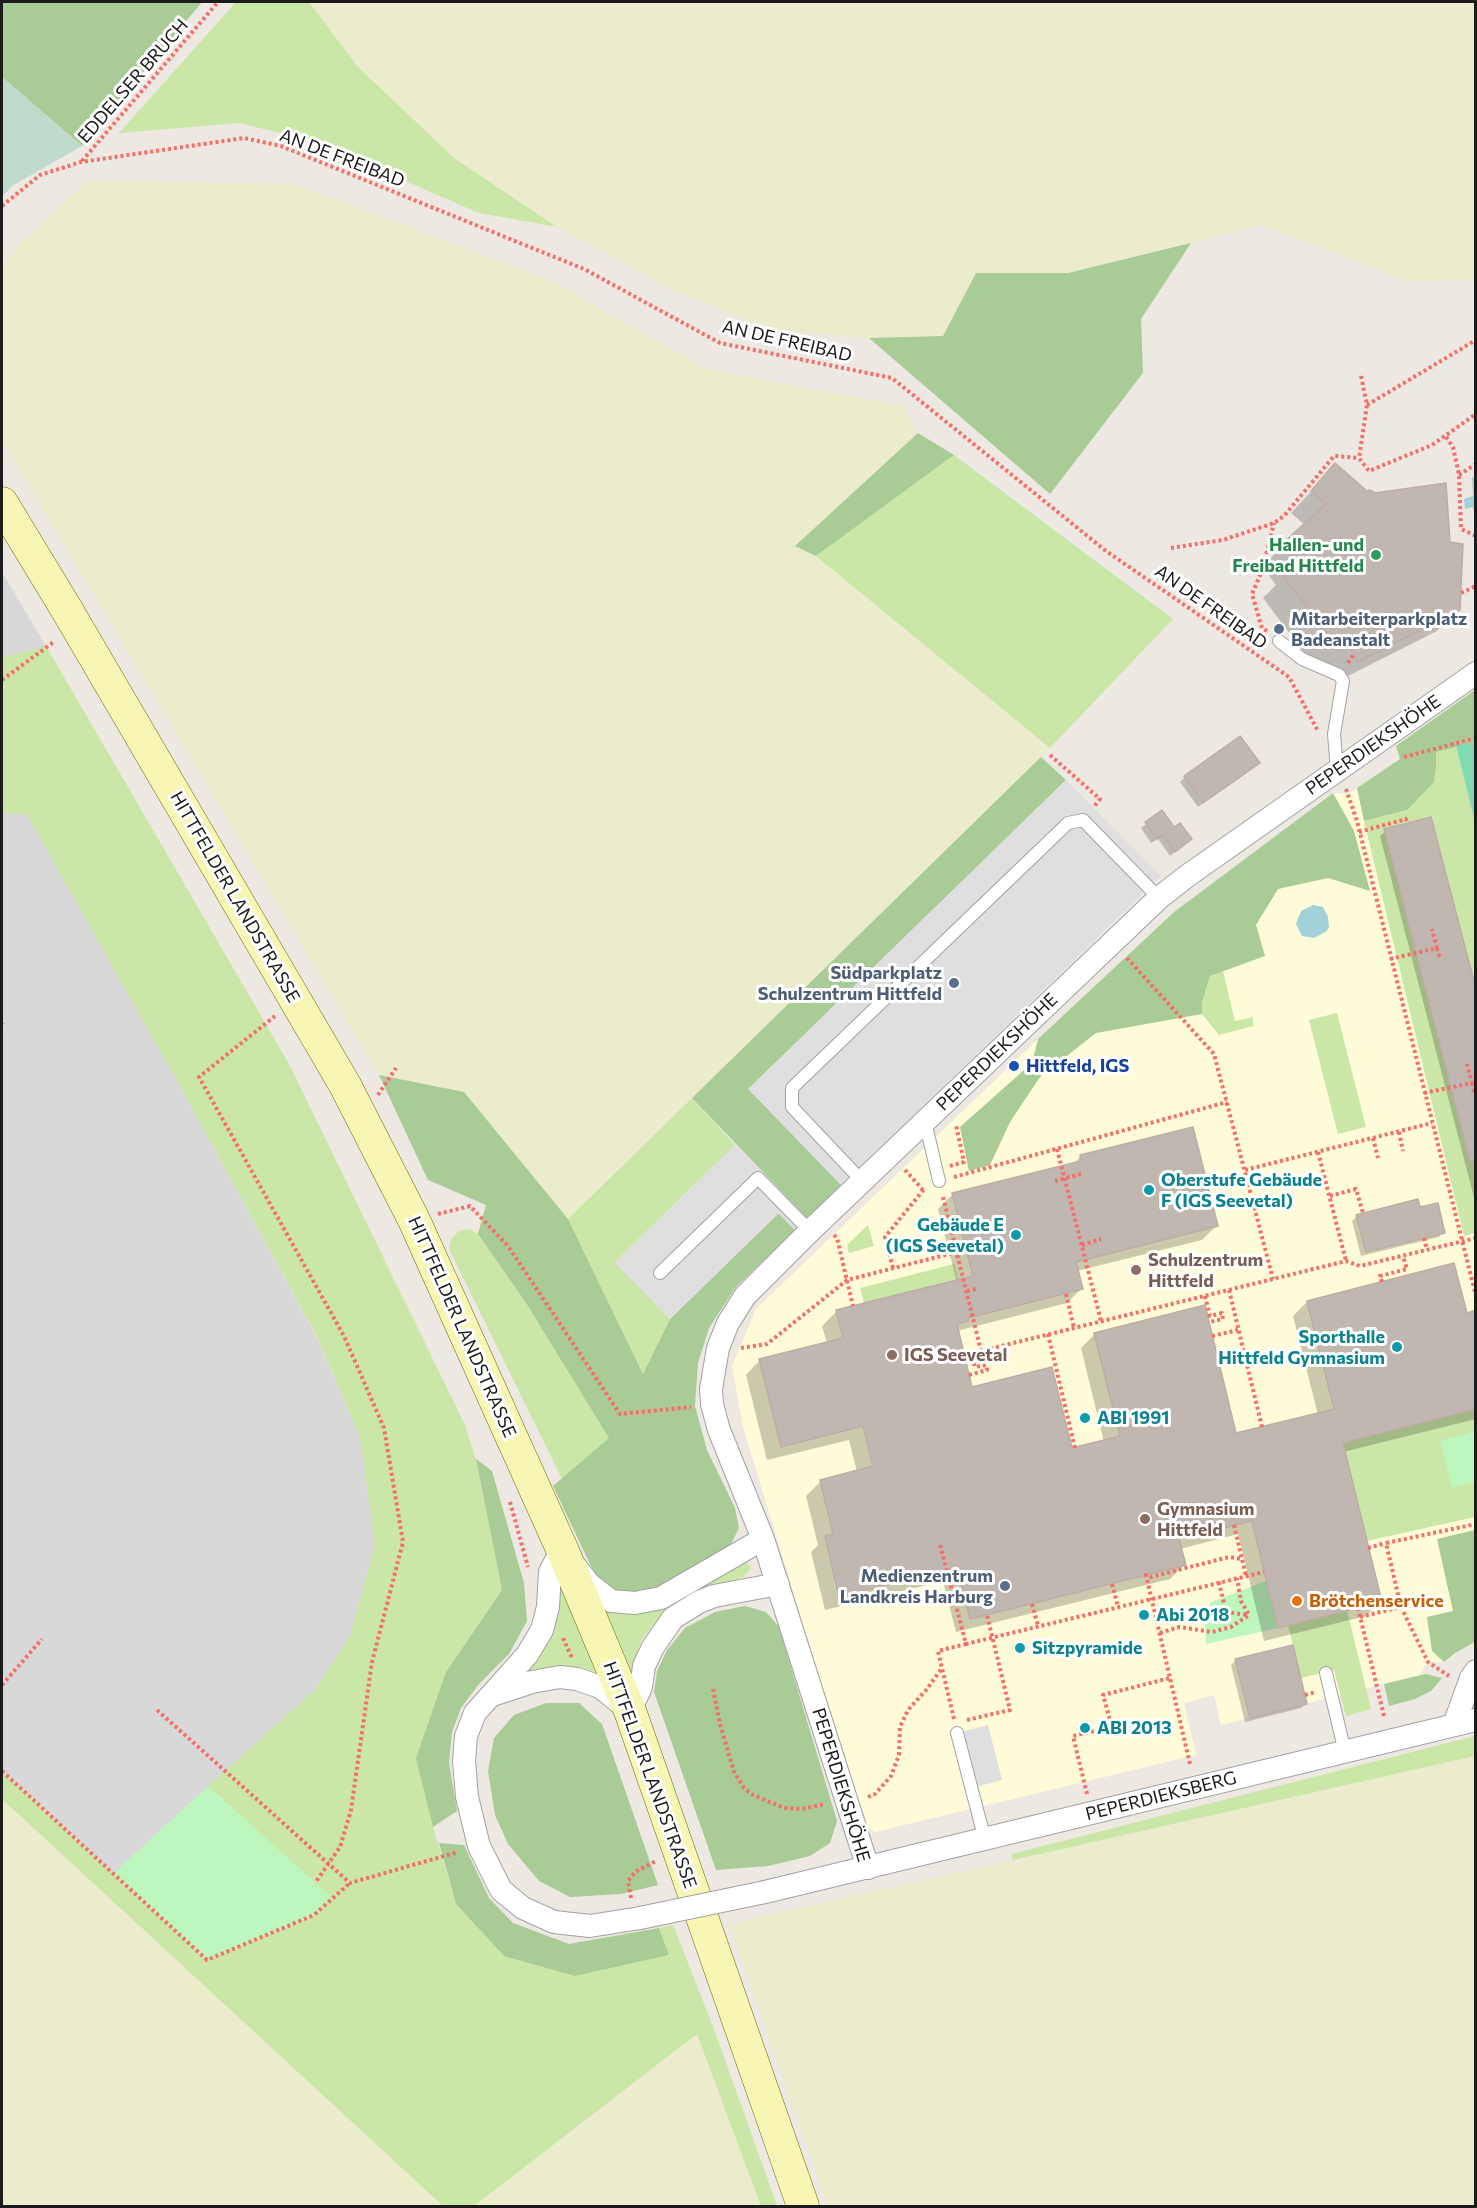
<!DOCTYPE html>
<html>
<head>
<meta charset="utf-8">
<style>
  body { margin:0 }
  #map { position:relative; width:1477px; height:2208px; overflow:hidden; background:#ede8e1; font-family:Commissioner,sans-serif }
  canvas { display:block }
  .frame { position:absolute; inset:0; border:3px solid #1b1b1b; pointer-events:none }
</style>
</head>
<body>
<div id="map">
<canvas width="1477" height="2208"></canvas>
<div class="frame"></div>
</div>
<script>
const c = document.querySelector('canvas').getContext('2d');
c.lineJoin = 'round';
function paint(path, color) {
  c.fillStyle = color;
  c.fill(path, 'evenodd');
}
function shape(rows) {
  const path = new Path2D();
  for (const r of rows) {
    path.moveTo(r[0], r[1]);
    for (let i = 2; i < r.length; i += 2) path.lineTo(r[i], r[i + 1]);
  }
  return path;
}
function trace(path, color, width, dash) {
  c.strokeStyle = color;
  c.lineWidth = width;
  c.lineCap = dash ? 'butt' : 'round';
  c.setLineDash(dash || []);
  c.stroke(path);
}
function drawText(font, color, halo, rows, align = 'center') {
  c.font = font + ' Commissioner,sans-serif';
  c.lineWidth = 6;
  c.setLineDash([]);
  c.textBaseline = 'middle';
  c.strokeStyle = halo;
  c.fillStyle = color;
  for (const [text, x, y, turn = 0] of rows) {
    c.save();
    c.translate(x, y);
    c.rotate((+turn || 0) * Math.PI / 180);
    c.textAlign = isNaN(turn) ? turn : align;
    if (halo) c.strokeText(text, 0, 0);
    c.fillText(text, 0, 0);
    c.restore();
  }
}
const residential = shape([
  [2,572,46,646,2,657],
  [2,812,27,814,182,1090,317,1338,360,1437,375,1544,350,1636,315,1690,113,1874,2,1771]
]);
const education = shape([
  [1456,746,1476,822,1475,1642,1455,1653,1444,1662,1428,1662,1419,1675,1221,1725,1214,1695,1184,1703,1196,1755,875,1832,868,1827,840,1745,743,1427,732,1366,756,1309,1038,1039,1174,912,1333,793,1347,794,1357,788,1364,821]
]);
const farmland = shape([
  [309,2,1475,2,1475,278,1461,280,1406,282,1377,269,1261,225,1068,273,976,273,943,336,882,339,767,329,667,287,557,227,454,158,357,66],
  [88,180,295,184,550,280,706,369,902,406,918,433,795,546,816,556,1050,748,568,1219,464,1092,379,1075,2,440,2,270,18,246],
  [1475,1756,1475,2206,828,2206,729,1924],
  [2,1799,443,2206,2,2206],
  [698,2034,761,2206,474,2206]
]);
const grass = shape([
  [236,2,309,2,357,66,454,158,557,227,479,213,313,141,239,123,119,133],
  [954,455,1173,619,1050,748,816,556],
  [46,646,289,1064,465,1425,476,1459,502,1590,446,1672,433,1827,456,1904,504,1956,669,1956,659,1928,673,1925,714,2029,777,2206,761,2206,697,2034,474,2206,443,2206,2,1799,2,1771,207,1959,315,1883,208,1786,315,1690,350,1636,375,1544,360,1437,317,1337,182,1090,27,815,2,812,2,657],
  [1456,746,1476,822,1475,1233,1464,1236,1364,821,1407,810,1436,766,1436,751],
  [1223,971,1235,1021,1253,1017,1253,1026,1219,1035,1202,1014,1202,1003,1210,976],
  [1337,1013,1366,1127,1338,1134,1309,1020],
  [692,1098,735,1145,615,1262,670,1319,643,1374,568,1219],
  [868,1225,874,1246,849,1253,847,1245],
  [470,1229,478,1234,526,1303,610,1438,562,1479,449,1249,451,1239,459,1231],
  [954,1264,958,1280,864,1303,860,1288],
  [1475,1409,1475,1517,1367,1541,1343,1443],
  [746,1563,751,1567,749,1571,743,1577,690,1596,665,1611,642,1639,632,1672,603,1606,620,1613,638,1614,672,1600],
  [562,1586,600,1674,583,1668,562,1667,519,1677,535,1663,549,1642,555,1627],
  [1347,1610,1371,1709,1346,1716,1334,1670,1301,1678,1288,1625],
  [1475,1736,1475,1756,1013,1860,1011,1854]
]);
const forest = shape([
  [2,2,202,2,82,146,2,77],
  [1191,243,1141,319,1143,373,1050,494,869,338,943,336,976,273,1068,273],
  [918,433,954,455,816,556,795,546],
  [1475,690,1475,742,1436,752,1436,766,1434,782,1407,810,1364,821,1357,788,1400,759,1396,746],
  [1041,757,1066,780,749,1089,841,1185,807,1218,692,1098],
  [1333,793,1354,831,1370,891,1328,878,1278,889,1256,925,1265,956,1210,976,1202,1003,1202,1014,1096,1033,1040,1077,1010,1122,990,1165,969,1171,960,1127,1032,1063,1038,1039,1174,912],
  [379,1075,464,1092,568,1219,643,1374,670,1319,779,1213,795,1230,735,1288,709,1328,698,1363,695,1406,707,1450,735,1508,739,1528,730,1546,659,1589,634,1595,614,1592,597,1579,553,1486,609,1438,526,1303,478,1234,486,1205,428,1180],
  [476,1459,492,1471,524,1583,527,1621,509,1654,479,1684,461,1708,452,1732,449,1763,457,1811,433,1827,416,1758,446,1672,502,1590],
  [1475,1530,1475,1642,1455,1653,1444,1662,1432,1651,1427,1617,1453,1611,1437,1539],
  [745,1606,766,1612,779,1627,837,1821,830,1843,810,1856,768,1866,716,1870,654,1692,657,1671,667,1650,685,1628,715,1612],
  [1426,1674,1442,1678,1431,1691,1415,1699,1389,1706,1384,1684],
  [546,1703,579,1703,602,1724,658,1885,621,1894,570,1897,539,1881,508,1844,495,1815,488,1771,494,1738,514,1715],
  [439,1843,464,1845,489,1898,513,1923,569,1944,659,1928,669,1955,575,1976,504,1956,456,1904]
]);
const wetland = shape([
  [2,77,82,146,12,186,2,197]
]);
const park = shape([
  [1475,1431,1475,1482,1452,1488,1440,1441],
  [1266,1581,1278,1628,1206,1644,1205,1622,1211,1602],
  [208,1786,332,1898,314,1915,207,1960,113,1874]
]);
const pitch = shape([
  [1475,742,1476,742,1475,822,1456,746]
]);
const parking = shape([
  [1066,780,1161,876,841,1185,748,1089],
  [735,1145,807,1218,795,1230,778,1213,670,1319,615,1263],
  [988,1725,1002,1780,972,1788,957,1733]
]);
const water = shape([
  [1475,475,1475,518,1473,507,1465,509,1464,499,1473,496,1472,478],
  [1313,905,1323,907,1328,917,1329,927,1327,931,1314,938,1302,936,1296,924,1301,911]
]);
const shadow = shape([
  [1335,466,1366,493,1449,543,1458,609,1437,631,1336,682,1328,667,1318,671,1263,598,1276,585,1262,566,1305,525,1291,513],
  [1253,768,1198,807,1180,782,1185,777],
  [1161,812,1174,829,1190,839,1170,856,1158,839,1151,843,1141,828],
  [1385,831,1476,995,1476,1205,1380,836],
  [1081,1156,1216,1226,1202,1240,1077,1271,1081,1289,1067,1303,957,1331,971,1389,1071,1450,1104,1442,1081,1348,1095,1334,1235,1435,1318,1415,1293,1316,1307,1302,1465,1314,1476,1312,1476,1419,1343,1452,1380,1602,1366,1616,1264,1641,1238,1534,1180,1549,1184,1565,1170,1579,956,1632,943,1581,825,1610,811,1552,818,1545,806,1496,821,1481,857,1472,849,1440,767,1460,746,1375,760,1360,827,1343,822,1326,837,1311,957,1282,938,1209,953,1194,1072,1165],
  [1419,1209,1443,1232,1439,1237,1361,1256,1352,1221,1357,1216],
  [1236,1660,1306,1703,1301,1708,1245,1722,1231,1665]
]);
const building = shape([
  [1335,463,1367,491,1370,490,1375,493,1446,483,1450,542,1463,544,1460,610,1358,662,1350,647,1340,650,1283,576,1298,565,1283,543,1326,504,1311,491,1335,463],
  [1240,736,1260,763,1203,803,1184,776,1240,736],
  [1162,810,1174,827,1180,823,1192,839,1175,852,1163,835,1157,839,1145,822,1162,810],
  [1431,817,1476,989,1476,1160,1470,1161,1384,829,1431,817],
  [1193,1127,1218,1226,1076,1262,1083,1289,968,1318,968,1321,957,1324,972,1387,1052,1367,1072,1448,1120,1436,1094,1333,1205,1305,1236,1433,1334,1409,1307,1301,1454,1263,1467,1313,1476,1310,1476,1409,1343,1443,1382,1602,1278,1628,1252,1521,1179,1539,1186,1565,970,1619,957,1567,839,1597,825,1536,833,1534,820,1480,873,1466,863,1426,781,1447,759,1359,843,1338,836,1310,973,1276,952,1193,1081,1161,1080,1155,1193,1127],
  [1418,1199,1420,1207,1438,1203,1445,1233,1366,1252,1356,1215,1418,1199],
  [1293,1645,1307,1704,1250,1718,1235,1659,1293,1645]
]);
const path = shape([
  [82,161,218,2],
  [2,206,40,175,81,162,244,138,281,146,584,269,720,343,892,378,1106,551,1289,677,1318,731],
  [1361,376,1367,405,1359,458,1369,471,1432,445,1476,414],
  [1367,405,1476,340],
  [1446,437,1453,447,1459,475,1461,529,1476,536],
  [1459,475,1476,464],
  [1171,548,1223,540,1274,523,1284,516,1334,456,1359,458],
  [1461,593,1476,586],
  [1267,631,1262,628,1252,594,1262,571,1274,523],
  [1348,663,1354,654],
  [2,680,55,641],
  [1050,755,1100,799,1093,808],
  [1404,757,1476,738],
  [1346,789,1357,821,1476,1296],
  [1359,832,1406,819,1407,824],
  [1437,948,1440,959],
  [1127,958,1214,1054,1273,1279],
  [1390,959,1437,948,1432,929],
  [275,1016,199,1077,344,1336,384,1428,403,1542,372,1662,351,1810,340,1847,315,1883],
  [2,1024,3,1025],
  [1472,1083,1474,1092],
  [1424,1093,1472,1083,1467,1064],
  [378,1095,396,1068],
  [1399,1132,1403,1151],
  [1373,1138,1378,1158],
  [1057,1149,1101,1321],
  [1318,1152,1346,1261],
  [950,1166,964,1162,956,1125],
  [905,1170,923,1190],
  [1245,1170,1432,1123],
  [954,1177,1227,1102],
  [1055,1181,1084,1173],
  [1330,1196,1356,1189,1363,1213],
  [943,1197,981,1351,1346,1261,1360,1266,1476,1238],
  [438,1214,470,1206,508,1246,620,1414,691,1407],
  [834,1235,837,1238,853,1306],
  [1424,1238,1427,1250],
  [1082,1245,1101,1239],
  [893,1268,885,1237,925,1188],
  [1382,1282,1380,1276,1407,1269,1403,1256],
  [1229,1290,1262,1427],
  [967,1291,976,1289],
  [1066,1294,1074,1328],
  [1205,1296,1210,1316,1222,1313,1223,1319,1209,1322],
  [1048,1334,1075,1448],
  [1212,1336,1238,1330],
  [741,1348,767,1344,847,1280,957,1252],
  [969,1375,987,1370,986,1365,975,1367,971,1353,981,1351],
  [510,1502,528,1567],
  [1234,1525,1242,1559],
  [940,1545,966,1644,1264,1572],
  [1368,1548,1386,1543],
  [1219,1582,1226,1612,1248,1615],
  [1112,1584,1118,1607],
  [1032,1604,1038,1626],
  [1401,1607,1386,1543,1476,1524],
  [1358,1608,1384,1716],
  [1360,1617,1401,1607,1428,1662,1449,1676],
  [1160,1633,1179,1627,1212,1632,1231,1627,1249,1615,1241,1601,1237,1578],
  [563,1638,572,1658],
  [2,1685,42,1639],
  [713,1689,720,1724,734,1772,744,1788,751,1794,784,1808,802,1809,825,1804],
  [1305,1695,1316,1692],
  [157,1710,350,1883,458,1852],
  [954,1719,938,1651,966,1644],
  [967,1720,1010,1710,987,1615],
  [1190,1764,1146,1575,1151,1577,1229,1557,1242,1559,1246,1576],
  [2,1771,207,1960,314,1915,350,1883],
  [1087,1794,1073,1736,1112,1727,1103,1695,1170,1678],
  [868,1797,875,1794,891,1776,899,1755,900,1727,908,1710,927,1689,942,1668],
  [631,1898,628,1881,635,1872,656,1861]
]);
const lane = shape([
  [1279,641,1302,659,1339,675,1343,681,1334,734,1337,770],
  [925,1121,939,1181],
  [862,1181,792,1107,792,1088,1068,823,1083,820,1159,898],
  [660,1273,758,1178,810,1231],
  [1326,1673,1345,1752],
  [957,1733,985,1840]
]);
const street = shape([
  [492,1695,532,1682,560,1677,577,1679,600,1687,630,1711,641,1687,644,1666,653,1647,673,1618,699,1602,714,1596,778,1584],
  [1454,1725,1471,1678,1476,1671],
  [868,1868,763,1539,719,1430,712,1404,711,1389,718,1348,728,1323,745,1296,810,1231,1159,898,1187,876,1476,673],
  [765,1892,1476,1720],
  [640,1918,590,1926,554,1922,523,1908,501,1890,479,1846,467,1797,464,1761,466,1736,475,1713,527,1655,542,1630,548,1607,550,1572,562,1549,589,1584,611,1601,635,1603,661,1598,763,1539]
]);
const secondary = shape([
  [2,503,67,610,345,1085,414,1220,562,1549,630,1711,803,2206]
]);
const streetBridge = shape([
  [640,1918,765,1892]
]);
const markers = [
  [1376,555,6,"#2e9e5b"],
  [1279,629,6,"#5c6f8a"],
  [954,983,6,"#5c6f8a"],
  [1014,1066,6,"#1a4fb4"],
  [1149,1190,6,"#0f9aa8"],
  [1016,1235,6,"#0f9aa8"],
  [1136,1270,6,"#8d6e63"],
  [1397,1347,6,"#0f9aa8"],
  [892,1355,6,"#8d6e63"],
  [1085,1418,6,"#0f9aa8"],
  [1145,1519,6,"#8d6e63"],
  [1005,1586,6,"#5c6f8a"],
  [1297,1601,6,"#e8710a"],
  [1144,1615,6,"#0f9aa8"],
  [1020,1648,6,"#0f9aa8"],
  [1085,1728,6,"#0f9aa8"]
];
const streetNames = [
  ["EDDELSER BRUCH",133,81,-49],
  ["AN DE FREIBAD",342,158,21],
  ["AN DE FREIBAD",787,341,13],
  ["AN DE FREIBAD",1211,607,35],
  ["PEPERDIEKSHÖHE",1373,745,-35],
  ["HITTFELDER LANDSTRASSE",235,897,60],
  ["PEPERDIEKSHÖHE",997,1052,-44],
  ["HITTFELDER LANDSTRASSE",462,1327,66],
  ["HITTFELDER LANDSTRASSE",650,1775,70],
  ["PEPERDIEKSHÖHE",841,1785,73],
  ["PEPERDIEKSBERG",1161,1796,-14]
];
const leisureNames = [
  ["Hallen- und",1364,545],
  ["Freibad Hittfeld",1364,566]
];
const serviceNames = [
  ["Mitarbeiterparkplatz",1291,619,"left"],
  ["Badeanstalt",1291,640,"left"],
  ["Südparkplatz",942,973],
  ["Schulzentrum Hittfeld",942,994],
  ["Medienzentrum",993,1576],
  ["Landkreis Harburg",993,1597]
];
const transitNames = [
  ["Hittfeld, IGS",1026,1066]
];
const cultureNames = [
  ["Oberstufe Gebäude",1161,1180],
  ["F (IGS Seevetal)",1161,1201],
  ["Gebäude E",1004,1225,"right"],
  ["(IGS Seevetal)",1004,1246,"right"],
  ["Sporthalle",1385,1337,"right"],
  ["Hittfeld Gymnasium",1385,1358,"right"],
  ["ABI 1991",1097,1418],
  ["Abi 2018",1156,1615],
  ["Sitzpyramide",1032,1648],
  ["ABI 2013",1097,1728]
];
const educationNames = [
  ["Schulzentrum",1148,1260],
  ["Hittfeld",1148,1281],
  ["IGS Seevetal",904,1355],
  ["Gymnasium",1157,1509],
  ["Hittfeld",1157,1530]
];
const foodNames = [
  ["Brötchenservice",1309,1601]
];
paint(residential, '#d9d8d8');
paint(education, '#fefcd8');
paint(farmland, '#ebeccc');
paint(grass, '#cbe7a7');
paint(forest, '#a9cb96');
paint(wetland, '#bedbcb');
paint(park, '#bdf7be');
paint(pitch, '#80dbb2');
paint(parking, '#dfdfdf');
paint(water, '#a2d1da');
paint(shadow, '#0003');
paint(building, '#c1b7b1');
trace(building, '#beada4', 1.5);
trace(lane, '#a2a2a2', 14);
trace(street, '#a2a2a2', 24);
trace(secondary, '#696e07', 33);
trace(path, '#f66e69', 4, [3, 3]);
trace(lane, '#fff', 12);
trace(street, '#fff', 22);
trace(secondary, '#f7f6b4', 32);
trace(streetBridge, '#a2a2a2', 24, []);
trace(streetBridge, '#fff', 22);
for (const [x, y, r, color] of markers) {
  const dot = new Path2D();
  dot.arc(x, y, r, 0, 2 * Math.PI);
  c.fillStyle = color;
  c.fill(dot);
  trace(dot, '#fff', 2);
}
drawText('18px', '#1b1b1b', '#fff', streetNames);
drawText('bold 18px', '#27864d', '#fff', leisureNames, 'right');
drawText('bold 18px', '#4e5e75', '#fff', serviceNames, 'right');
drawText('bold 18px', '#164399', '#fff', transitNames, 'left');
drawText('bold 18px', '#0d838f', '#fff', cultureNames, 'left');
drawText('bold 18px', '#785e54', '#fff', educationNames, 'left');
drawText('bold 18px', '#c56008', '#fff', foodNames, 'left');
</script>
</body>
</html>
